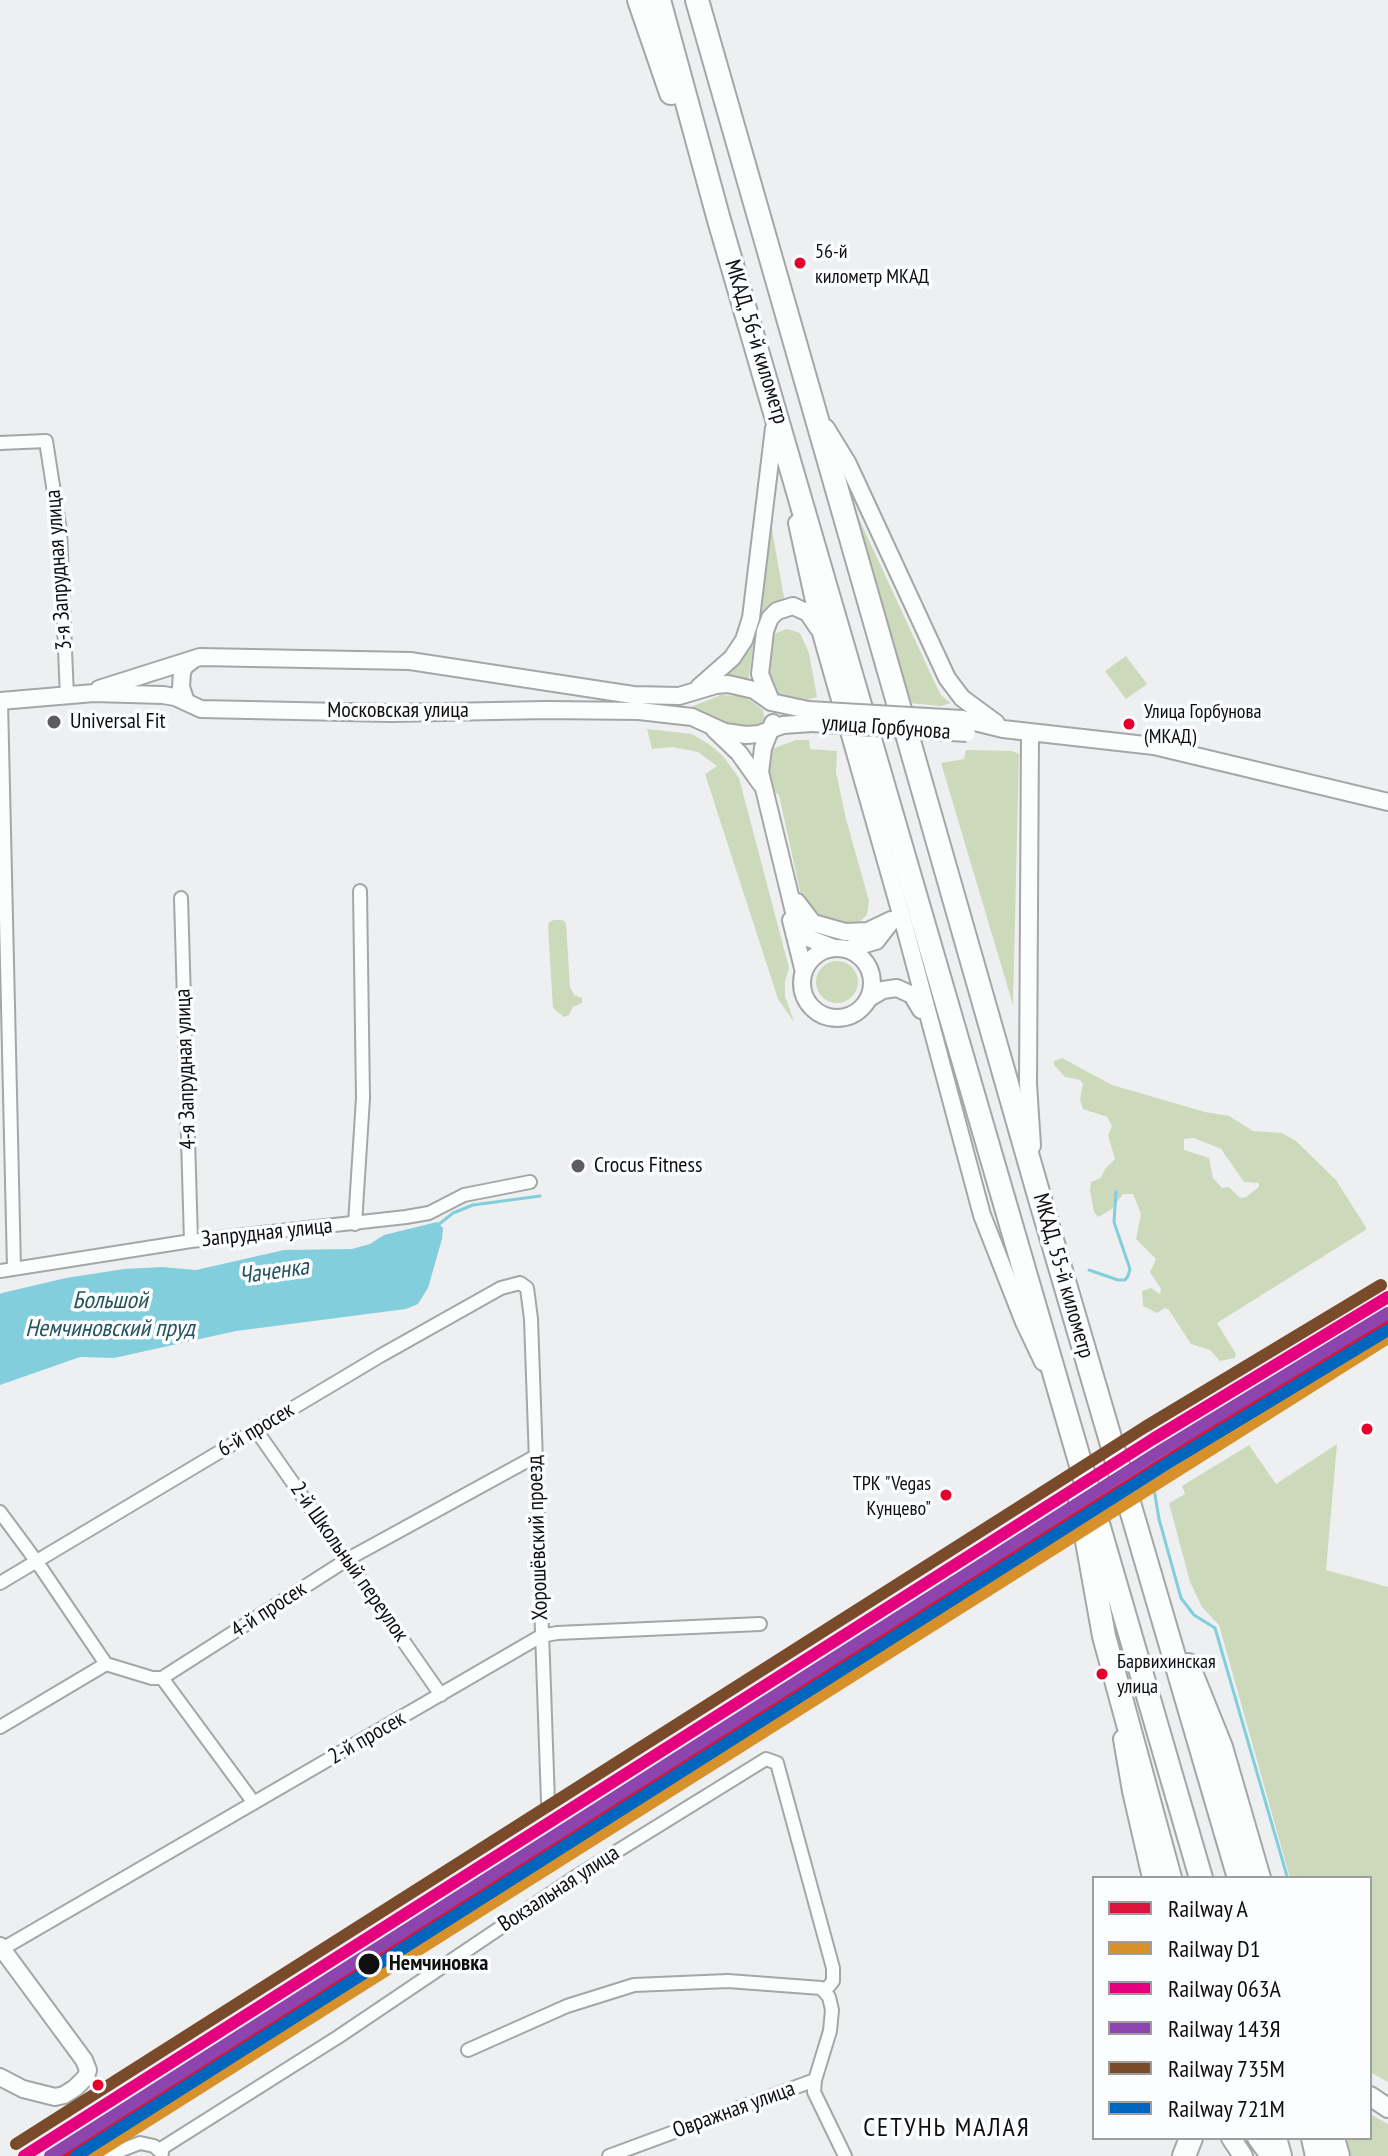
<!DOCTYPE html>
<html>
<head>
<meta charset="utf-8">
<style>
  body { margin:0 }
  #map { position:relative; width:1388px; height:2156px; overflow:hidden; background:#eeeff1; font-family:"PT Sans Narrow",sans-serif }
  canvas { display:block }
  .legend { position:absolute; left:1092px; top:1876px; width:280px; height:264px; box-sizing:border-box; background:#fbfdff; border:2px solid #9d9e9f; margin:0; padding:10px 14px; list-style:none; font-size:24px; color:#0f0f10 }
  .legend li { display:flex; align-items:center; gap:16px; height:40px }
  .legend b { width:40px; border:2px solid #9d9e9f }
</style>
</head>
<body>
<div id="map">
<canvas width="1388" height="2156"></canvas>
<ul class="legend">
<li><b style="height:10px;background:#dc143c"></b>Railway A</li>
<li><b style="height:10px;background:#d7912a"></b>Railway D1</li>
<li><b style="height:10px;background:#e5007d"></b>Railway 063А</li>
<li><b style="height:10px;background:#8e44ad"></b>Railway 143Я</li>
<li><b style="height:10px;background:#7a4b2a"></b>Railway 735М</li>
<li><b style="height:10px;background:#0065bd"></b>Railway 721М</li>
</ul>
</div>
<script>
const c = document.querySelector('canvas').getContext('2d');
c.lineJoin = 'round';
function paint(path, color) {
  c.fillStyle = color;
  c.fill(path, 'evenodd');
}
function shape(rows) {
  const path = new Path2D();
  for (const r of rows) {
    if (r.length === 3) {
      path.moveTo(r[0] + r[2], r[1]);
      path.arc(r[0], r[1], r[2], 0, 2 * Math.PI);
      continue;
    }
    path.moveTo(r[0], r[1]);
    for (let i = 2; i < r.length; i += 2) path.lineTo(r[i], r[i + 1]);
  }
  return path;
}
function trace(path, color, width, dash) {
  c.strokeStyle = color;
  c.lineWidth = width;
  c.lineCap = dash ? 'butt' : 'round';
  c.setLineDash(dash || []);
  c.stroke(path);
}
function drawText(font, color, halo, rows, align = 'center') {
  c.font = font + ' "PT Sans Narrow",sans-serif';
  c.lineWidth = 7;
  c.setLineDash([]);
  c.textBaseline = 'middle';
  c.strokeStyle = halo;
  c.fillStyle = color;
  for (const [text, x, y, turn = 0] of rows) {
    c.save();
    c.translate(x, y);
    c.rotate((+turn || 0) * Math.PI / 180);
    c.textAlign = isNaN(turn) ? turn : align;
    if (halo) c.strokeText(text, 0, 0);
    c.fillText(text, 0, 0);
    c.restore();
  }
}
const green = shape([
  [848,495,934,681,941,695,951,703,941,706,909,703],
  [769,513,785,603,763,613,756,625,748,683,717,681,741,653],
  [787,629,800,633,809,653,817,697,794,704,776,697,766,680,772,639,776,633],
  [1126,656,1147,684,1126,699,1105,671],
  [721,695,740,696,750,700,763,710,765,721,757,728,739,730,686,712,693,706],
  [647,729,692,734,710,745,723,756,739,778,789,968,785,981,785,996,794,1022,778,999,705,774,717,766,698,752,673,747,652,749],
  [796,740,809,740,810,749,837,751,836,772,846,819,869,901,867,915,856,925,834,924,812,918,803,905,779,795,770,789,768,758,772,749],
  [966,750,1012,751,1019,754,1013,1005,941,763,964,759],
  [554,920,563,920,566,923,570,987,574,995,582,998,582,1003,573,1007,569,1015,564,1017,553,1008,548,927,549,922],
  [837,982,21],
  [1062,1058,1112,1085,1205,1112,1229,1116,1253,1131,1282,1133,1296,1141,1336,1180,1367,1229,1217,1323,1236,1354,1235,1358,1220,1361,1210,1350,1191,1344,1169,1310,1165,1308,1157,1313,1143,1306,1142,1291,1151,1288,1160,1294,1161,1289,1150,1272,1156,1259,1136,1239,1141,1214,1133,1194,1123,1194,1112,1209,1098,1217,1094,1212,1090,1191,1091,1182,1101,1178,1105,1169,1115,1159,1108,1135,1112,1126,1107,1117,1083,1109,1080,1100,1083,1084,1080,1080,1065,1077,1054,1065,1054,1061],
  [1194,1138,1221,1149,1244,1182,1259,1183,1259,1187,1246,1197,1240,1198,1229,1187,1222,1188,1213,1178,1209,1158,1184,1150,1184,1139],
  [1337,1444,1326,1570,1388,1587,1388,2082,1370,2072,1370,1878,1290,1878,1219,1625,1202,1607,1190,1582,1169,1503,1185,1494,1182,1486,1249,1445,1276,1484],
  [1370,2114,1388,2124,1388,2156,1341,2156,1336,2138,1370,2138]
]);
const water = shape([
  [437,1222,443,1228,442,1239,428,1288,418,1304,406,1309,236,1331,114,1358,80,1357,0,1385,0,1294,2,1293,66,1278,124,1269,162,1267,196,1270,284,1250,352,1249,370,1244,384,1235]
]);
const stream = shape([
  [438,1225,453,1213,473,1205,540,1196],
  [1089,1270,1118,1280,1125,1280,1128,1276,1130,1269,1114,1222,1116,1192],
  [1154,1489,1159,1519,1181,1598,1194,1615,1215,1628,1287,1876]
]);
const street = shape([
  [0,443,46,441,60,531,67,697],
  [1,701,14,1268],
  [181,898,191,1241],
  [355,1224,363,1098,360,891],
  [0,1271,191,1241,406,1217,429,1213,464,1195,530,1182],
  [256,1430,441,1695],
  [0,1512,37,1562,106,1664],
  [0,1583,380,1356,501,1288,520,1283,527,1288,531,1319,548,1802],
  [162,1678,254,1803],
  [0,1727,106,1664,152,1678,162,1678,348,1559,536,1456],
  [2,1949,541,1636,557,1633,760,1624],
  [468,2050,567,2006,634,1985,728,1981,821,1988,829,1997,832,2010,830,2031,815,2080,814,2092,845,2156],
  [159,2150,338,2037,577,1876,766,1759,777,1763,833,1968,833,1981,825,1991],
  [106,2156,140,2143,154,2146,162,2153],
  [609,2156,815,2080]
]);
const secondary = shape([
  [826,428,848,464,947,678,962,698,996,723],
  [797,523,821,633,905,928,982,1215,1024,1322,1043,1362],
  [699,687,732,658,744,640,751,618,774,428],
  [99,689,200,657,410,661,633,695,679,696,716,685,728,684,754,690,771,702,808,710],
  [0,701,94,693,163,695,175,697,201,709,391,713,546,710,639,711,692,717,725,732,746,735,759,734,783,725,812,723],
  [771,701,760,674,765,631,770,618,777,611,793,606,808,613,818,628],
  [186,702,181,687,182,672,185,666,194,659],
  [962,719,1003,729,1154,746,1388,802],
  [773,723,763,748,760,772,794,912,800,927,808,938,834,948],
  [714,729,739,753,761,784],
  [1030,732,1028,1084,1032,1146],
  [797,902,813,923,845,932,868,931,891,920],
  [791,920,804,972],
  [837,983,35],
  [848,949,876,941,890,923],
  [868,999,883,990,897,988,912,995,921,1010],
  [0,1946,84,2060,88,2070,86,2077,75,2088,64,2095,55,2097,23,2089,0,2077]
]);
const primary = shape([
  [1123,1739,1132,1791,1152,1878],
  [1370,2096,1388,2108],
  [1231,2138,1243,2156],
  [1257,2138,1270,2156]
]);
const highway = shape([
  [639,0,671,93],
  [659,0,719,220,1201,1878],
  [697,0,1040,1199,1239,1878],
  [1080,1502,1104,1636,1170,1878],
  [1188,1665,1221,1747,1259,1878],
  [1275,2138,1280,2156],
  [1313,2138,1317,2156],
  [1333,2138,1338,2156],
  [1184,2156,1191,2138]
]);
const secondaryBridge = shape([
  [808,710,962,719],
  [812,723,967,733]
]);
const rail1 = shape([
  [66,2156,1388,1321]
]);
const rail2 = shape([
  [92,2156,1388,1338]
]);
const rail3 = shape([
  [24,2156,1153,1439,1388,1297]
]);
const rail4 = shape([
  [50,2156,1160,1451,1388,1313]
]);
const rail5 = shape([
  [16,2144,1145,1427,1381,1285]
]);
const rail6 = shape([
  [76,2156,1168,1463,1388,1330]
]);
const markers = [
  [800,263,7,"#e4002b"],
  [54,722,8,"#5d5d5f"],
  [1129,724,7,"#e4002b"],
  [578,1166,8,"#5d5d5f"],
  [1367,1429,7,"#e4002b"],
  [946,1495,7,"#e4002b"],
  [1102,1674,7,"#e4002b"],
  [369,1964,12,"#0f0f10"],
  [98,2085,7,"#e4002b"]
];
const busNames = [
  ["56-й",815,252],
  ["километр МКАД",815,277],
  ["Улица Горбунова",1144,712],
  ["(МКАД)",1144,737],
  ["ТРК \"Vegas",931,1484,"right"],
  ["Кунцево\"",931,1509,"right"],
  ["Барвихинская",1117,1662],
  ["улица",1117,1687]
];
const streetNames = [
  ["МКАД, 56-й километр",756,342,73],
  ["3-я Запрудная улица",59,570,-94],
  ["Московская улица",398,711],
  ["улица Горбунова",886,728,4],
  ["4-я Запрудная улица",186,1069,-92],
  ["Запрудная улица",267,1233,-6],
  ["МКАД, 55-й километр",1063,1276,74],
  ["6-й просек",256,1430,-31],
  ["Хорошёвский проезд",538,1538,-92],
  ["2-й Школьный переулок",349,1562,55],
  ["4-й просек",269,1610,-33],
  ["2-й просек",367,1738,-30],
  ["Вокзальная улица",559,1889,-33],
  ["Овражная улица",734,2110,-20]
];
const poiNames = [
  ["Universal Fit",70,722],
  ["Crocus Fitness",594,1166]
];
const stopNames = [
  ["Немчиновка",389,1964]
];
const waterNames = [
  ["Чаченка",274,1272,-8],
  ["Большой",110,1301],
  ["Немчиновский пруд",110,1329]
];
const quarterNames = [
  ["СЕТУНЬ МАЛАЯ",947,2129]
];
paint(green, '#ccdabb');
paint(water, '#82cedd');
trace(stream, '#82cedd', 3);
trace(street, '#a5a6a8', 16);
trace(secondary, '#a5a6a8', 20);
trace(primary, '#a5a6a8', 22);
trace(highway, '#a5a6a8', 26);
trace(street, '#fcfdfd', 12);
trace(secondary, '#fcfdfd', 16);
trace(primary, '#fcfdfd', 18);
trace(highway, '#fcfdfd', 22);
trace(secondaryBridge, '#a5a6a8', 20, []);
trace(secondaryBridge, '#fcfdfd', 16);
trace(rail1, '#dc143c', 12);
trace(rail2, '#d7912a', 12);
trace(rail3, '#e5007d', 12);
trace(rail4, '#8e44ad', 12);
trace(rail5, '#7a4b2a', 12);
trace(rail6, '#0065bd', 12);
for (const [x, y, r, color] of markers) {
  const dot = new Path2D();
  dot.arc(x, y, r, 0, 2 * Math.PI);
  c.fillStyle = color;
  c.fill(dot);
  trace(dot, '#fbfdff', 3);
}
drawText('20px', '#0f0f10', '#fbfdff', busNames, 'left');
drawText('22px', '#0f0f10', '#fbfdff', streetNames);
drawText('22px', '#0f0f10', '#fbfdff', poiNames, 'left');
drawText('bold 22px', '#0f0f10', '#fbfdff', stopNames, 'left');
drawText('italic 24px', '#25545d', '#fbfdff', waterNames);
c.letterSpacing = '2px';
drawText('26px', '#0f0f10', '#fbfdff', quarterNames);
c.letterSpacing = '0px';
</script>
</body>
</html>
